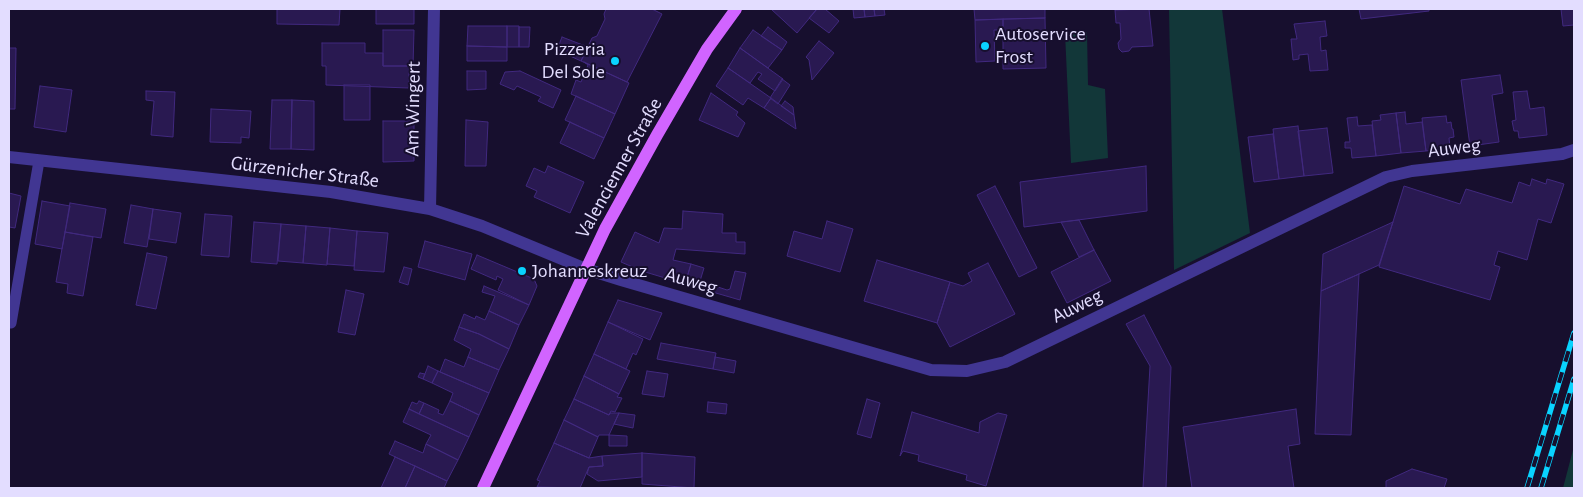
<!DOCTYPE html>
<html>
<head>
<meta charset="utf-8">
<style>
  body { margin:0 }
  #map { position:relative; width:1583px; height:497px; overflow:hidden; background:#170f2e; font-family:"Alegreya Sans",sans-serif }
  canvas { display:block }
  .frame { position:absolute; inset:0; border:10px solid #e3ddff; pointer-events:none }
</style>
</head>
<body>
<div id="map">
<canvas width="1583" height="497"></canvas>
<div class="frame"></div>
</div>
<script>
const c = document.querySelector('canvas').getContext('2d');
c.lineJoin = 'round';
function paint(path, color) {
  c.fillStyle = color;
  c.fill(path, 'evenodd');
}
function shape(rows) {
  const path = new Path2D();
  for (const r of rows) {
    path.moveTo(r[0], r[1]);
    for (let i = 2; i < r.length; i += 2) path.lineTo(r[i], r[i + 1]);
  }
  return path;
}
function trace(path, color, width, dash) {
  c.strokeStyle = color;
  c.lineWidth = width;
  c.lineCap = dash ? 'butt' : 'round';
  c.setLineDash(dash || []);
  c.stroke(path);
}
function drawText(font, color, halo, rows, align = 'center') {
  c.font = font + ' "Alegreya Sans",sans-serif';
  c.lineWidth = 4;
  c.setLineDash([]);
  c.textBaseline = 'middle';
  c.strokeStyle = halo;
  c.fillStyle = color;
  for (const [text, x, y, turn = 0] of rows) {
    c.save();
    c.translate(x, y);
    c.rotate((+turn || 0) * Math.PI / 180);
    c.textAlign = isNaN(turn) ? turn : align;
    if (halo) c.strokeText(text, 0, 0);
    c.fillText(text, 0, 0);
    c.restore();
  }
}
const green = shape([
  [1169,9,1222,9,1250,233,1174,270],
  [1087,32,1088,85,1105,89,1108,158,1071,163,1065,33],
  [1574,446,1574,488,1563,488]
]);
const building = shape([
  [277,9,340,9,339,25,277,24,277,9],
  [376,9,414,9,414,24,376,24,376,9],
  [606,9,652,9,662,14,627,82,581,61,592,38,597,36,605,19,604,14,606,9],
  [771,9,817,9,797,33,771,9],
  [817,9,825,9,839,21,829,33,809,18,817,9],
  [853,9,864,9,865,17,854,18,853,9],
  [864,9,874,9,875,16,865,17,864,9],
  [874,9,884,9,885,15,875,16,874,9],
  [974,9,1045,9,1045,18,975,20,974,9],
  [1149,9,1153,46,1132,47,1129,51,1122,52,1119,49,1118,43,1121,39,1120,23,1116,23,1115,10,1149,9],
  [1359,9,1429,9,1429,11,1361,19,1359,9],
  [1561,9,1574,9,1574,25,1563,26,1561,9],
  [1045,18,1046,68,1003,69,1003,19,1045,18],
  [1003,19,1003,30,994,30,995,61,976,62,975,20,1003,19],
  [1325,21,1327,36,1320,37,1321,51,1326,50,1328,70,1310,71,1308,54,1299,55,1299,59,1293,60,1291,39,1297,39,1294,24,1325,21],
  [468,26,507,26,507,47,467,46,468,26],
  [507,26,519,26,519,47,507,47,507,26],
  [519,27,530,27,529,47,519,47,519,27],
  [768,27,787,42,782,50,761,36,768,27],
  [383,30,414,30,413,66,383,66,383,30],
  [753,30,782,50,768,68,740,48,753,30],
  [562,37,588,47,581,61,557,50,562,37],
  [819,41,834,53,812,80,809,60,806,57,819,41],
  [322,43,365,43,365,53,383,53,383,66,409,66,409,88,326,85,326,66,322,66,322,43],
  [467,46,507,47,507,61,467,61,467,46],
  [9,48,16,48,15,109,9,109,9,48],
  [740,48,783,79,775,91,758,79,762,74,758,72,750,83,728,68,740,48],
  [584,62,629,83,615,114,571,94,576,80,581,82,588,65,584,62],
  [728,68,771,98,764,108,748,98,743,105,716,86,728,68],
  [467,71,486,71,486,89,467,90,467,71],
  [520,71,561,90,553,108,538,101,541,97,517,86,514,90,500,84,505,72,520,71],
  [1500,75,1503,93,1492,95,1499,142,1470,146,1461,80,1500,75],
  [782,79,790,85,778,104,770,98,782,79],
  [344,85,370,85,370,120,344,120,344,85],
  [40,86,72,90,66,132,34,127,40,86],
  [146,91,175,92,173,137,151,135,154,101,146,100,146,91],
  [1527,91,1530,109,1544,107,1547,135,1519,138,1518,131,1514,131,1512,121,1516,120,1513,92,1527,91],
  [711,93,738,112,736,115,745,123,738,137,699,120,711,93],
  [576,96,615,114,604,138,565,120,576,96],
  [771,98,794,115,796,129,764,108,771,98],
  [272,100,292,100,291,149,270,149,272,100],
  [292,100,314,101,314,150,291,149,292,100],
  [785,101,793,107,794,115,781,106,785,101],
  [211,109,251,111,249,138,241,137,241,143,210,142,211,109],
  [1405,112,1406,124,1422,122,1426,151,1401,153,1396,113,1405,112],
  [1396,113,1401,153,1376,156,1372,121,1381,120,1380,115,1396,113],
  [1446,116,1447,123,1451,122,1452,129,1453,129,1454,137,1449,138,1450,148,1426,151,1422,118,1446,116],
  [1357,117,1358,126,1372,125,1376,156,1352,158,1351,148,1345,148,1345,142,1350,142,1347,118,1357,117],
  [466,120,488,122,486,166,465,166,466,120],
  [383,121,414,121,414,161,383,162,383,121],
  [570,122,604,138,594,159,560,143,570,122],
  [1298,126,1304,176,1279,179,1273,129,1298,126],
  [1327,128,1333,173,1304,176,1298,131,1327,128],
  [1273,134,1279,179,1254,182,1248,137,1273,134],
  [548,166,584,182,570,213,534,197,537,191,526,186,534,168,545,173,548,166],
  [1146,166,1147,211,1024,227,1020,182,1146,166],
  [1532,179,1546,184,1547,179,1564,184,1551,223,1538,219,1527,260,1498,251,1494,265,1500,267,1490,300,1379,267,1404,186,1460,204,1466,189,1512,203,1519,182,1530,186,1532,179],
  [995,186,1037,268,1019,277,977,195,995,186],
  [9,193,21,196,15,228,9,227,9,193],
  [42,201,70,206,62,249,35,244,42,201],
  [70,203,106,209,101,238,65,232,70,203],
  [131,205,153,209,147,247,124,243,131,205],
  [153,209,181,213,176,243,149,239,153,209],
  [683,211,723,214,722,233,736,233,736,242,745,242,745,254,676,249,673,260,691,264,685,284,642,271,621,262,635,232,659,243,664,228,682,229,683,211],
  [205,214,232,216,229,257,201,255,205,214],
  [1079,220,1094,250,1079,257,1061,222,1079,220],
  [827,221,853,229,840,272,787,256,794,231,822,239,827,221],
  [254,222,281,224,277,264,251,262,254,222],
  [1393,222,1379,265,1321,291,1323,254,1393,222],
  [281,224,306,226,303,263,278,261,281,224],
  [306,226,330,228,327,265,303,263,306,226],
  [330,228,357,231,354,266,327,264,330,228],
  [357,231,388,233,384,272,354,270,357,231],
  [65,232,93,237,83,296,67,293,68,284,56,282,65,232],
  [425,241,472,254,465,280,418,267,425,241],
  [1094,250,1111,281,1067,303,1051,272,1094,250],
  [147,253,167,257,156,309,136,305,147,253],
  [477,255,534,279,537,286,529,305,498,290,503,279,497,276,496,280,471,269,477,255],
  [877,260,950,282,937,323,864,301,877,260],
  [988,263,1015,314,950,347,937,323,950,282,963,286,972,281,968,273,988,263],
  [691,264,704,268,700,281,727,290,730,289,735,271,746,273,740,300,685,284,691,264],
  [404,267,412,269,408,285,399,282,404,267],
  [1359,274,1351,435,1315,434,1321,291,1359,274],
  [484,286,529,305,519,325,489,311,495,296,482,292,484,286],
  [346,290,364,294,355,335,338,332,346,290],
  [618,300,662,313,650,340,608,322,618,300],
  [489,311,519,325,509,349,479,334,459,327,464,314,475,319,476,316,485,320,489,311],
  [1144,315,1171,367,1166,488,1143,488,1150,366,1126,324,1144,315],
  [608,322,643,339,636,355,633,353,626,369,594,354,608,322],
  [459,327,479,334,509,349,499,370,468,357,471,349,454,340,459,327],
  [661,343,716,353,713,369,657,359,661,343],
  [594,354,630,371,619,394,584,376,594,354],
  [468,357,499,370,489,393,440,372,445,359,464,367,468,357],
  [715,357,736,361,734,373,713,369,715,357],
  [428,366,438,371,432,383,423,379,428,366],
  [438,371,489,393,479,415,450,401,453,393,432,383,438,371],
  [647,371,668,374,664,397,642,394,647,371],
  [420,373,425,374,423,379,418,377,420,373],
  [584,376,619,394,617,397,622,398,615,412,611,411,609,415,574,399,584,376],
  [574,399,609,415,610,413,619,413,609,435,599,435,598,437,564,420,574,399],
  [867,399,880,403,871,438,857,434,867,399],
  [419,401,424,403,419,414,409,409,412,402,417,404,419,401],
  [450,401,479,415,469,437,419,414,424,403,439,410,438,413,443,415,450,401],
  [708,402,727,404,726,414,707,412,708,402],
  [409,409,469,437,458,460,426,444,431,435,403,422,409,409],
  [1296,409,1300,444,1288,446,1294,488,1192,488,1183,427,1296,409],
  [912,412,979,433,980,422,998,413,1007,415,986,486,966,480,967,475,918,461,919,455,903,451,900,456,912,412],
  [619,413,635,415,633,428,614,424,619,413],
  [564,420,598,437,589,458,554,443,564,420],
  [609,435,627,436,627,446,609,446,609,435],
  [395,441,423,453,426,444,458,460,447,481,389,454,395,441],
  [554,443,589,458,602,456,603,466,589,467,580,488,537,487,540,481,537,480,554,443],
  [642,453,695,457,694,488,642,484,642,453],
  [642,453,642,477,598,481,587,474,589,467,603,466,602,456,642,453],
  [395,457,415,466,405,488,381,488,395,457],
  [415,466,447,481,444,488,405,488,415,466],
  [1412,469,1447,479,1444,488,1386,488,1386,481,1412,469]
]);
const service = shape([
  [11,323,39,161]
]);
const minor = shape([
  [9,157,331,192,430,209,482,226,586,269,621,280,931,370,967,371,1005,362,1386,177,1412,171,1562,154,1574,150],
  [430,209,434,9]
]);
const primary = shape([
  [483,488,605,229,657,135,707,49,736,9]
]);
const rail = shape([
  [1527,488,1574,333],
  [1541,488,1574,379]
]);
const markers = [
  [985,46,5,"#09d3ff"],
  [615,61,5,"#09d3ff"],
  [522,271,5,"#09d3ff"]
];
const poiNames = [
  ["Autoservice",995,34],
  ["Frost",995,57],
  ["Pizzeria",605,49,"right"],
  ["Del Sole",605,72,"right"],
  ["Johanneskreuz",532,271]
];
const streetNames = [
  ["Am Wingert",413,109,-89],
  ["Auweg",1454,148,-7],
  ["Valencienner Straße",619,168,-61],
  ["Gürzenicher Straße",305,172,7],
  ["Auweg",691,281,16],
  ["Auweg",1077,306,-26]
];
paint(green, '#123739');
paint(building, '#291951');
trace(building, '#41297f', 1);
trace(service, '#413692', 11);
trace(minor, '#413692', 12);
trace(primary, '#d164ff', 12);
trace(rail, '#09d3ff', 5.5);
trace(rail, '#170f2e', 4, [11]);
for (const [x, y, r, color] of markers) {
  const dot = new Path2D();
  dot.arc(x, y, r, 0, 2 * Math.PI);
  c.fillStyle = color;
  c.fill(dot);
  trace(dot, '#170f2e', 2);
}
drawText('20px', '#e3ddff', '#170f2e', poiNames, 'left');
drawText('20px', '#e3ddff', '#170f2e', streetNames);
</script>
</body>
</html>
